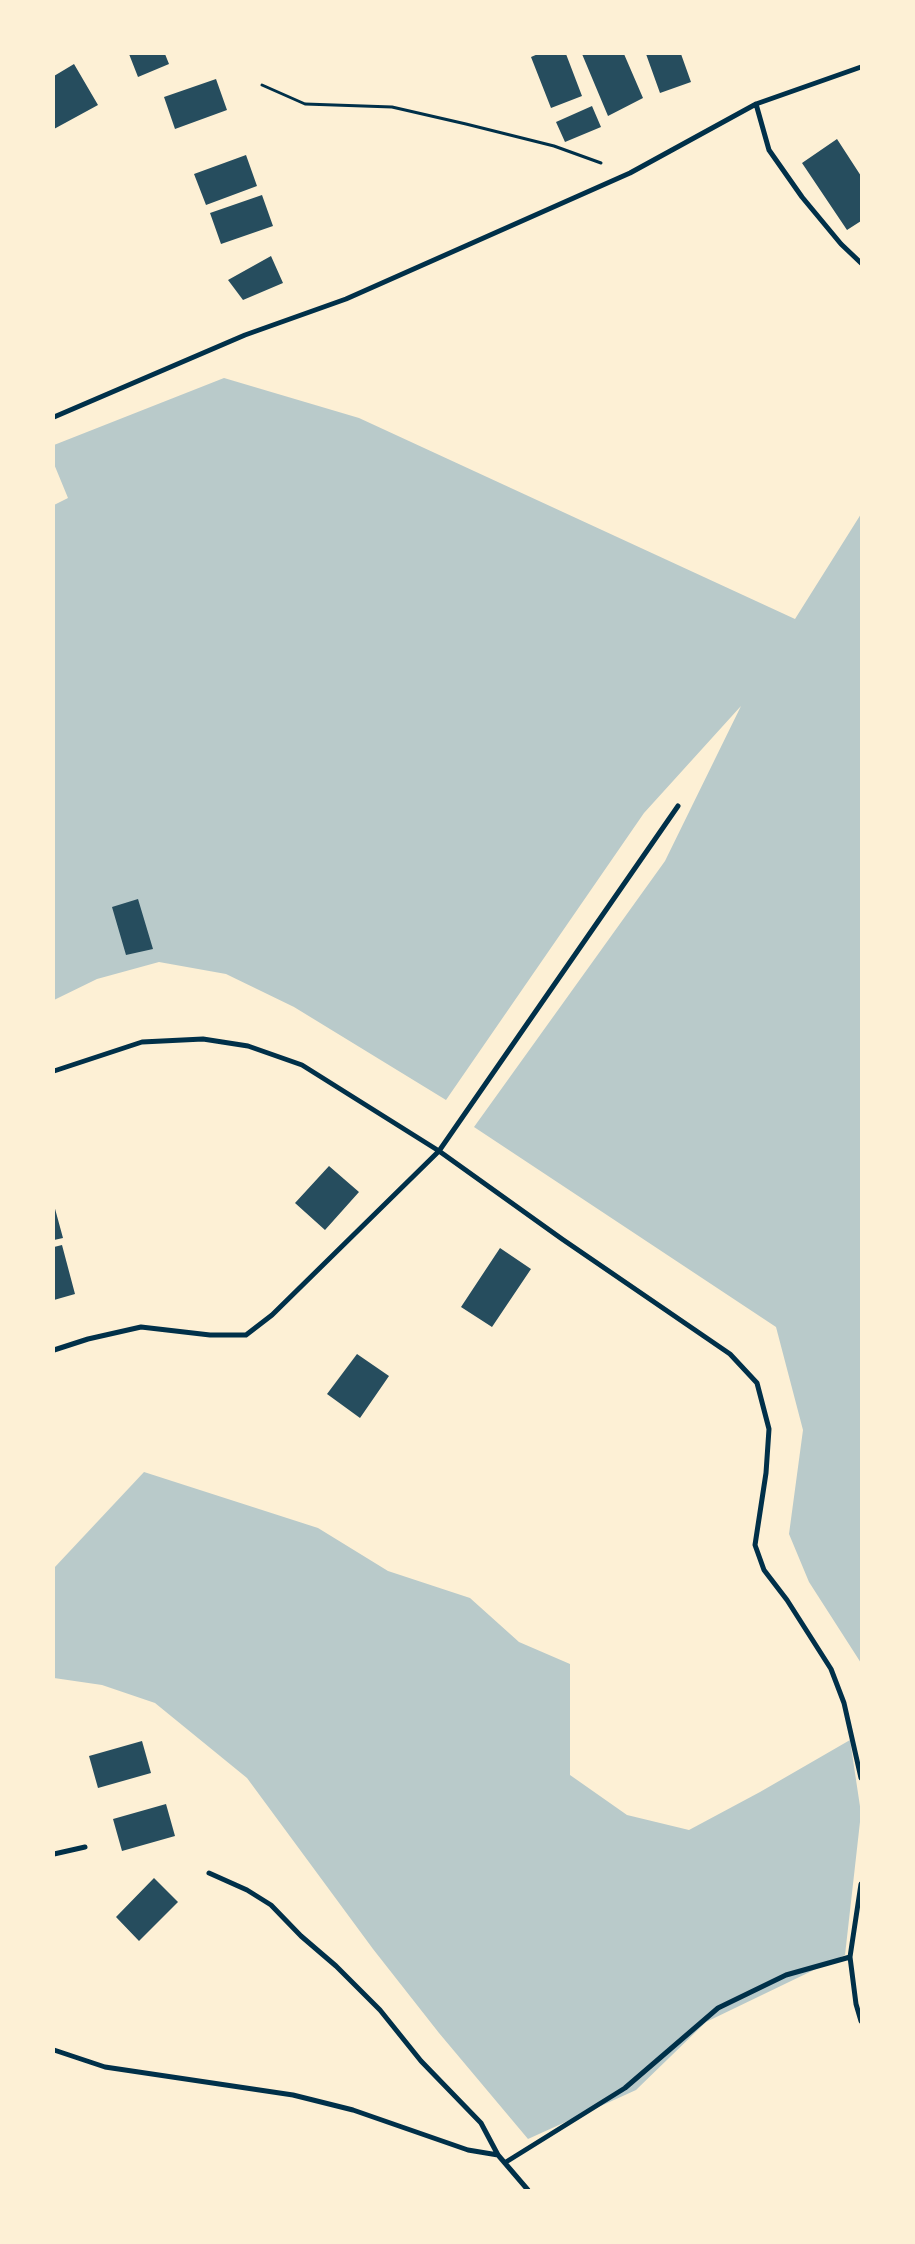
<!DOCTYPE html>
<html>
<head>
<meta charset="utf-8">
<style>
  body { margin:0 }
  #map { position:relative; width:915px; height:2244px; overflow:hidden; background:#fdf0d5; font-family:Signika,sans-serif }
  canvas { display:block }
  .frame { position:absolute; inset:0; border:55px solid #fdf0d5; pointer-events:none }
</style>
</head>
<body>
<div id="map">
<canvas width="915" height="2244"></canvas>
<div class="frame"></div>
</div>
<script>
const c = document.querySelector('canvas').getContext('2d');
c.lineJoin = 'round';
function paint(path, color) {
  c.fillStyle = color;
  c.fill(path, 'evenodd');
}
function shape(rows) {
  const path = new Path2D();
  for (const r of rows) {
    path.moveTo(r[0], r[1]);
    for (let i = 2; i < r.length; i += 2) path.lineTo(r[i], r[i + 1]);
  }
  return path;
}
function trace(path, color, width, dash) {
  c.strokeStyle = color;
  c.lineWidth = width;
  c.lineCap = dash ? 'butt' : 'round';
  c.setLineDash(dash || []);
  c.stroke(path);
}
const green = shape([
  [224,378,359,418,795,619,861,514,861,1663,809,1582,789,1534,803,1430,776,1327,474,1127,665,861,741,706,644,813,446,1100,294,1007,226,974,159,962,97,979,54,1000,54,505,68,498,54,464,54,445],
  [144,1472,318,1528,388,1571,470,1598,519,1642,570,1664,570,1775,627,1815,689,1830,760,1792,850,1740,861,1813,845,1955,706,2022,636,2090,528,2139,439,2033,373,1949,247,1778,155,1703,102,1685,54,1678,54,1568]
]);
const building = shape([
  [129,54,165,54,169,64,138,77],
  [538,54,566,54,582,96,551,108,531,57],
  [582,54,624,54,643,98,608,116],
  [646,54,681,54,691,82,660,93],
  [74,64,98,105,54,129,54,76],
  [216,79,227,110,175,129,164,97],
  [592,106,601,127,565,142,556,122],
  [837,139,861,176,861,221,847,230,802,163],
  [246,155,257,186,206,205,194,174],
  [262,195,273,226,221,244,210,213],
  [271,256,283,283,243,300,228,280],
  [138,899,153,949,126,955,112,907],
  [329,1166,359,1192,325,1230,295,1203],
  [54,1205,63,1238,54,1240],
  [62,1245,75,1294,54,1300,54,1247],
  [500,1248,531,1269,492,1327,461,1307],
  [357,1354,389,1376,360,1418,327,1394],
  [142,1741,151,1773,98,1788,89,1756],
  [166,1804,175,1836,122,1851,113,1819],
  [154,1878,178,1902,139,1941,116,1917]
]);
const path = shape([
  [262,85,305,104,392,107,466,124,554,146,601,163]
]);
const minor = shape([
  [756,104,769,150,802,197,841,244,861,263],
  [54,417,245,335,346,299,630,173,756,104,861,67],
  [54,1071,142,1042,203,1039,248,1046,302,1065,439,1151,562,1239,730,1354,757,1383,769,1429,766,1473,755,1545,764,1570,787,1600,831,1669,844,1703,861,1778],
  [54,1350,88,1339,141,1327,210,1335,246,1335,272,1315,439,1151,678,806],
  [54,1854,85,1847],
  [209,1873,247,1890,271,1905,301,1936,336,1966,380,2010,421,2061,481,2123,498,2155],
  [861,1884,850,1957,856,2004,861,2021],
  [54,2050,105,2067,293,2095,353,2110,468,2150,498,2155,528,2190],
  [506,2162,625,2088,718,2008,786,1975,850,1957]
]);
paint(green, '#b9caca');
paint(building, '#264d5e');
trace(path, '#003049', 3);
trace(minor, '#003049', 5);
</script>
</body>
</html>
